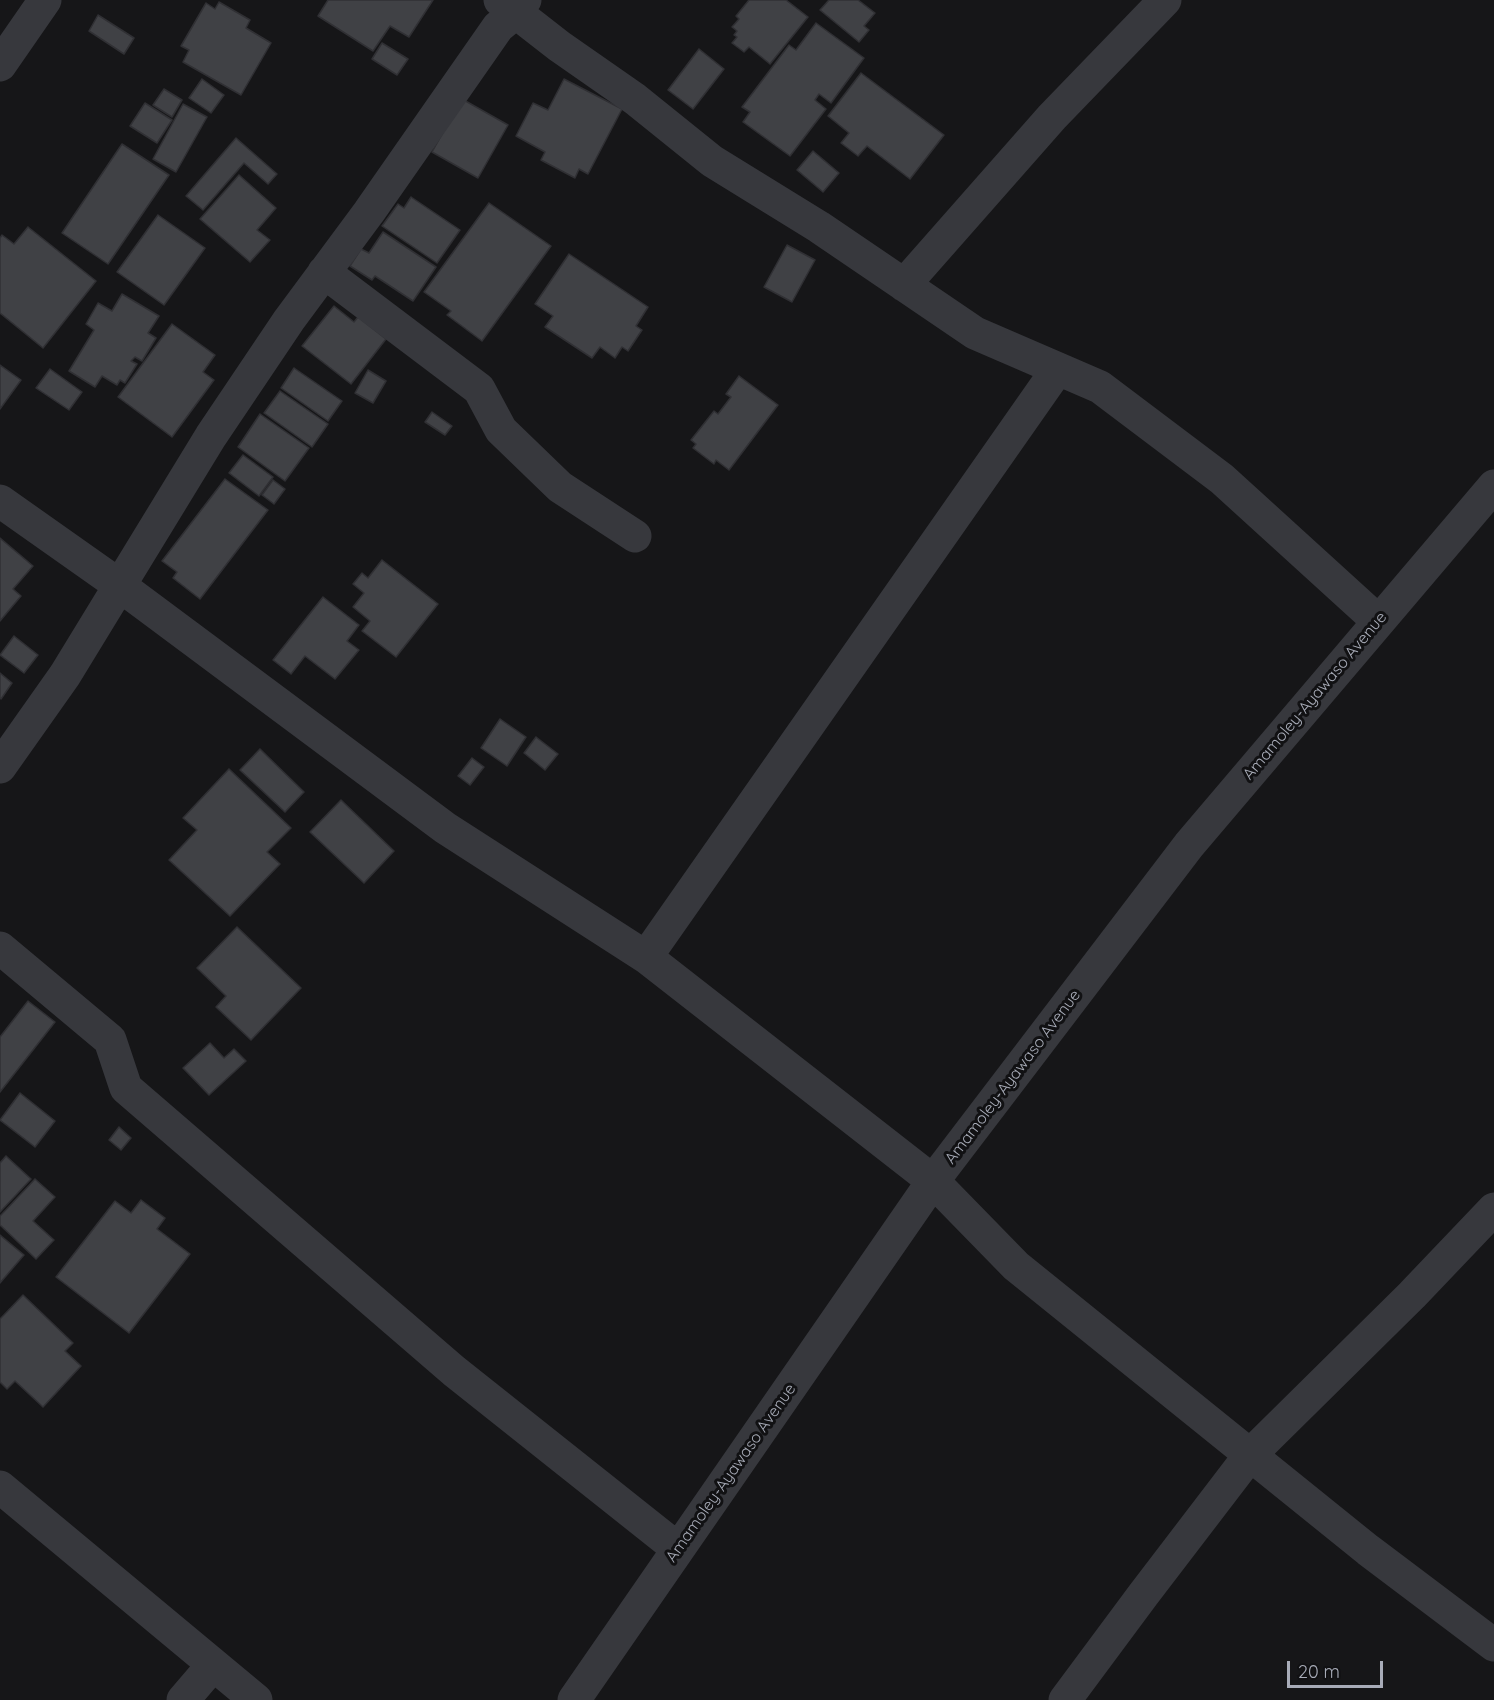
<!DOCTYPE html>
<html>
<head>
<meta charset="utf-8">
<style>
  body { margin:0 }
  #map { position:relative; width:1494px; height:1700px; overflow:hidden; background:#161618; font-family:Quicksand,sans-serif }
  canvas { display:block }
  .scale { position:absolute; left:1287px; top:1661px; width:96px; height:27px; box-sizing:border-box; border:3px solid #a8acb8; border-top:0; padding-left:8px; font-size:18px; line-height:21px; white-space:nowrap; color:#a8acb8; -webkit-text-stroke:4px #111113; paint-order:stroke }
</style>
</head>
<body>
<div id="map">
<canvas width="1494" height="1700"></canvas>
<div class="scale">20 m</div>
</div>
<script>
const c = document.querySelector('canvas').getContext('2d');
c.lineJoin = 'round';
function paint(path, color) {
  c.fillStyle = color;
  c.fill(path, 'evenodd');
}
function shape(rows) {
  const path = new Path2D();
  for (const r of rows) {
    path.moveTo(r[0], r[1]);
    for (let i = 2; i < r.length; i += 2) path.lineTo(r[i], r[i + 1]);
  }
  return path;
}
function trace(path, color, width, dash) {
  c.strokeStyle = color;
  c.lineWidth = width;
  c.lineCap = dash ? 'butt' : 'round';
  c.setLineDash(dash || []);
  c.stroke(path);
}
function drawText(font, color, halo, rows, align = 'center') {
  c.font = font + ' Quicksand,sans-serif';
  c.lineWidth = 6;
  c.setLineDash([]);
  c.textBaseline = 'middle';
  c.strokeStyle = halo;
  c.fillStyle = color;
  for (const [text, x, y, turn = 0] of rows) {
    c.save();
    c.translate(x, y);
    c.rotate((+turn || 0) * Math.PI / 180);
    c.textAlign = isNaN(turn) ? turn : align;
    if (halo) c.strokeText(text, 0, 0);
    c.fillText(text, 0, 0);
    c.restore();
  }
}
const building = shape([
  [328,0,433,0,409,37,390,26,373,51,318,16,328,0],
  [749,0,786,0,808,17,770,64,749,47,744,52,732,43,737,37,734,35,737,31,732,27,739,19,736,16,749,0],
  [829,0,858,0,875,13,864,26,869,30,859,42,820,10,829,0],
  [219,2,250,20,246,28,271,43,241,95,183,62,189,50,181,46,206,3,215,9,219,2],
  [98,15,134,38,124,54,89,31,98,15],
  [816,23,864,58,831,103,819,94,815,100,826,109,790,156,743,122,750,112,742,107,789,45,796,50,816,23],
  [382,43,408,59,397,75,372,59,382,43],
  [699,49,724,69,693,109,668,90,699,49],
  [861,73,944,135,910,179,867,146,858,156,841,143,849,133,828,116,861,73],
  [202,79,224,95,211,113,189,98,202,79],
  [564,79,622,109,588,174,579,169,575,178,541,160,545,152,516,136,533,103,548,110,564,79],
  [164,89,182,100,172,117,153,105,164,89],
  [462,99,508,125,478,178,432,152,462,99],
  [145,103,172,120,157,143,130,126,145,103],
  [183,104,207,117,176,172,153,159,183,104],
  [236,138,277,174,268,184,244,163,203,210,186,196,236,138],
  [122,144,169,175,108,264,62,233,122,144],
  [813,151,839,173,823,192,797,170,813,151],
  [239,175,276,208,257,230,270,240,250,262,200,219,239,175],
  [411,197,460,230,437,263,382,226,398,204,404,208,411,197],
  [489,203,551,246,482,341,447,315,451,311,424,292,489,203],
  [158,215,205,248,164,305,117,272,158,215],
  [28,227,96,281,43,348,0,313,0,238,2,235,14,244,28,227],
  [383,232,436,267,413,301,375,276,372,280,350,266,361,249,369,253,383,232],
  [787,245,815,260,792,302,764,287,787,245],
  [569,254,648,307,636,326,642,330,628,351,622,347,615,358,600,347,592,358,545,327,553,316,535,304,569,254],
  [122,294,159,316,148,333,156,338,142,361,135,357,131,361,137,364,125,383,120,380,117,385,102,376,95,387,69,371,94,330,86,324,98,303,112,311,122,294],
  [334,306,354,322,358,317,386,339,351,384,302,346,334,306],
  [172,324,215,355,203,372,214,380,172,437,118,397,172,324],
  [0,365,21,380,0,409,0,365],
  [294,368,342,401,328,421,281,388,294,368],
  [50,369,82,392,69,410,36,388,50,369],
  [368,370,386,381,373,403,355,393,368,370],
  [739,376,778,405,729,470,716,460,714,464,693,448,696,444,691,440,714,411,718,414,731,397,726,394,739,376],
  [280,391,328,424,312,447,264,413,280,391],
  [432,412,452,426,445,435,425,422,432,412],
  [260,414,309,448,285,481,238,447,260,414],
  [243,455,273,477,259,496,229,473,243,455],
  [225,479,268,510,200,599,173,578,177,572,162,561,225,479],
  [273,480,285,489,274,504,262,495,273,480],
  [0,538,33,566,13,589,21,596,0,621,0,538],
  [382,560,438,604,396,657,362,631,370,621,353,607,364,593,353,584,362,573,368,578,382,560],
  [323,597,359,625,347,641,359,650,335,679,305,656,291,674,273,660,323,597],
  [14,636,38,655,24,673,0,655,14,636],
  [0,673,12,683,1,699,0,698,0,673],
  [500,719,526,737,507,766,481,748,500,719],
  [536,737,558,754,545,770,524,753,536,737],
  [260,749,304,792,285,812,240,770,260,749],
  [472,758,484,767,470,785,458,776,472,758],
  [229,769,291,828,267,852,280,864,230,916,169,860,197,830,183,818,229,769],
  [341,800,394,851,364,883,310,832,341,800],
  [237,927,301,988,251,1040,216,1007,226,996,197,968,237,927],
  [28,1001,55,1022,0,1092,0,1037,28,1001],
  [210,1043,224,1058,234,1049,246,1061,209,1095,183,1068,210,1043],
  [20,1093,55,1121,35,1147,0,1120,20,1093],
  [119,1127,131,1138,121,1150,109,1140,119,1127],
  [6,1156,31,1179,0,1212,0,1163,6,1156],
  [35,1179,55,1197,33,1221,54,1240,36,1259,0,1225,0,1216,35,1179],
  [141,1200,165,1218,157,1229,190,1254,129,1333,56,1277,115,1201,131,1213,141,1200],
  [0,1235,24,1255,0,1283,0,1235],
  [23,1295,73,1343,65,1351,81,1366,43,1407,15,1381,7,1389,0,1382,0,1319,23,1295]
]);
const minor = shape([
  [500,0,559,46,635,99,712,161,819,227,975,333,1100,387,1222,479,1378,621],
  [0,65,45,0],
  [324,272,479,389,501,430,560,487,635,536],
  [904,285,1052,117,1165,0],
  [0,501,119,585,444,827,646,957,933,1181,1016,1266,1368,1550,1494,1645],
  [0,767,65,675,211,436,289,320,369,212,498,27,515,13,525,0],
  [0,948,110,1040,126,1088,454,1371,678,1549],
  [646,957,1057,370],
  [0,1487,256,1700],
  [183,1700,213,1665],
  [574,1700,933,1181,1189,845,1494,486],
  [1065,1700,1143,1595,1250,1455,1412,1295,1494,1209]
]);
const streetNames = [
  ["Amamoley-Ayawaso Avenue",1315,696,-50],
  ["Amamoley-Ayawaso Avenue",1013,1077,-53],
  ["Amamoley-Ayawaso Avenue",731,1473,-55]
];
paint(building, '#404145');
trace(building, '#303034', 1.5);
trace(minor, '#37383d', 33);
drawText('16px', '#a8acb8', '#111113', streetNames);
</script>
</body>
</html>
